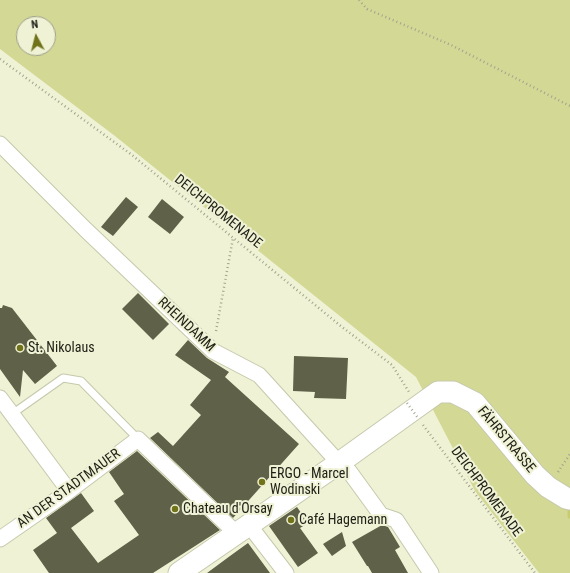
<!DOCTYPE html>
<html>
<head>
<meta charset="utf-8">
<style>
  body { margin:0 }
  #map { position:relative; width:570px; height:573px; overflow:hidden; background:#eff2d5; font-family:"Roboto Condensed",sans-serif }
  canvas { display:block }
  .north { position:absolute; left:16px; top:16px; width:40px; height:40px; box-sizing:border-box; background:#eff2d5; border:1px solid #9d9f89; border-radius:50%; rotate:353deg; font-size:11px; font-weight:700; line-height:16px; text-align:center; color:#212217 }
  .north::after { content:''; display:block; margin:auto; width:14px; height:18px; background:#70731a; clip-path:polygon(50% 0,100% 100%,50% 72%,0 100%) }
</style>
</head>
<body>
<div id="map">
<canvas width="570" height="573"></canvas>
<div class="north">N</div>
</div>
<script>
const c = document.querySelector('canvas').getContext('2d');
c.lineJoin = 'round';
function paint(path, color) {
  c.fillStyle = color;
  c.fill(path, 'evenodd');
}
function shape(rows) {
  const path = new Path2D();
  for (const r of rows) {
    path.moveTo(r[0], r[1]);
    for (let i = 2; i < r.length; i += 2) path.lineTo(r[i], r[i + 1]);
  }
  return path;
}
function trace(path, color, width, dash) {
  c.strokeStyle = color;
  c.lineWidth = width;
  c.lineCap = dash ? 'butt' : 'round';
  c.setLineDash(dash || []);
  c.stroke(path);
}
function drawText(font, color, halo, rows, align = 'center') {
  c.font = font + ' "Roboto Condensed",sans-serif';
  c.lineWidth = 4;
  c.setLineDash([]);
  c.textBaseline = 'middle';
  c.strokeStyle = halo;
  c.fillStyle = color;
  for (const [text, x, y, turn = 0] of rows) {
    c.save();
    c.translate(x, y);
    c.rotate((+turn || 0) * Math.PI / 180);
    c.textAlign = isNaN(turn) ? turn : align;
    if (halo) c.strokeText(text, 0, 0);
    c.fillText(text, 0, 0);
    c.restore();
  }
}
const green = shape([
  [0,0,570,0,570,573,539,573,475,491,416,377,115,136,0,49],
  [24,24,48,24,48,48,24,48]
]);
const stream = shape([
  [570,511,570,516]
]);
const building = shape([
  [126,197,138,207,113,236,101,227],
  [162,199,184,217,170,234,148,217],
  [138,293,169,324,153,340,122,309],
  [3,305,12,308,57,366,35,384,23,370,20,397,0,369,0,308,2,308],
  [188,340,207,358,229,372,225,377,299,444,233,518,150,438,158,432,173,446,201,415,190,405,211,380,175,355],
  [294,356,348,358,346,399,314,398,315,392,293,391],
  [137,451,220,530,153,573,49,573,33,550,57,533,46,518,81,493,94,511,71,528,98,563,139,535,114,501,124,494,109,472],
  [297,507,308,523,300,528,318,553,298,567,269,526],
  [382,525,388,527,400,547,395,550,408,573,372,573,368,566,367,566,352,542],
  [342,532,346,546,332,556,323,544],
  [248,543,270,573,207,573,230,556]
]);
const path = shape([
  [359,0,367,9,451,45,570,106],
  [0,59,132,155,342,327,392,365,409,392],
  [216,331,233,238],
  [423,425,535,573],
  [558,472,570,454]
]);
const lane = shape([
  [12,414,63,378,81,381,138,439]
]);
const street = shape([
  [0,144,86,230,213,351,259,375,339,463,349,471,381,515,396,520,431,573],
  [0,398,69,491],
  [249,525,286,573],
  [0,539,69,491,138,439,237,534]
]);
const secondary = shape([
  [179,573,339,463,438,392,453,392,475,403,535,475,548,487,566,498,570,499]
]);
const pathBridge = shape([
  [407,403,418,418]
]);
const markers = [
  [20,348,4,"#70731a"],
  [262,482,4,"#70731a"],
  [175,509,4,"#70731a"],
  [291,520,4,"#70731a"]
];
const streetNames = [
  ["DEICHPROMENADE",218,212,39],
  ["RHEINDAMM",186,325,43],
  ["FÄHRSTRASSE",506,440,50],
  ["AN DER STADTMAUER",69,489,-36],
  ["DEICHPROMENADE",486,492,53]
];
const poiNames = [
  ["St. Nikolaus",28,348],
  ["ERGO - Marcel",270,474],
  ["Wodinski",270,490],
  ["Chateau d'Orsay",183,509],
  ["Café Hagemann",299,520]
];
paint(green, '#d3d895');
trace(stream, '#c7cd6f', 5);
paint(building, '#5f6148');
trace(lane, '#c6c9ac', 9);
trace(street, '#c6c9ac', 17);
trace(secondary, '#c6c9ac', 23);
trace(path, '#a2a48e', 2.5, [1, 3]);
trace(lane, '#fff', 7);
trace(street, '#fff', 15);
trace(secondary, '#fff', 21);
trace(pathBridge, '#a2a48e', 2.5, [1, 3]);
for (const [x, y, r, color] of markers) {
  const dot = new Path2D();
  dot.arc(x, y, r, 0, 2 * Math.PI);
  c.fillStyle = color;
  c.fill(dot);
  trace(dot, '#eff2d5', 1.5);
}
drawText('14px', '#212217', '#eff2d5', streetNames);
drawText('14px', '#212217', '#eff2d5', poiNames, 'left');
</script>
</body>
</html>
